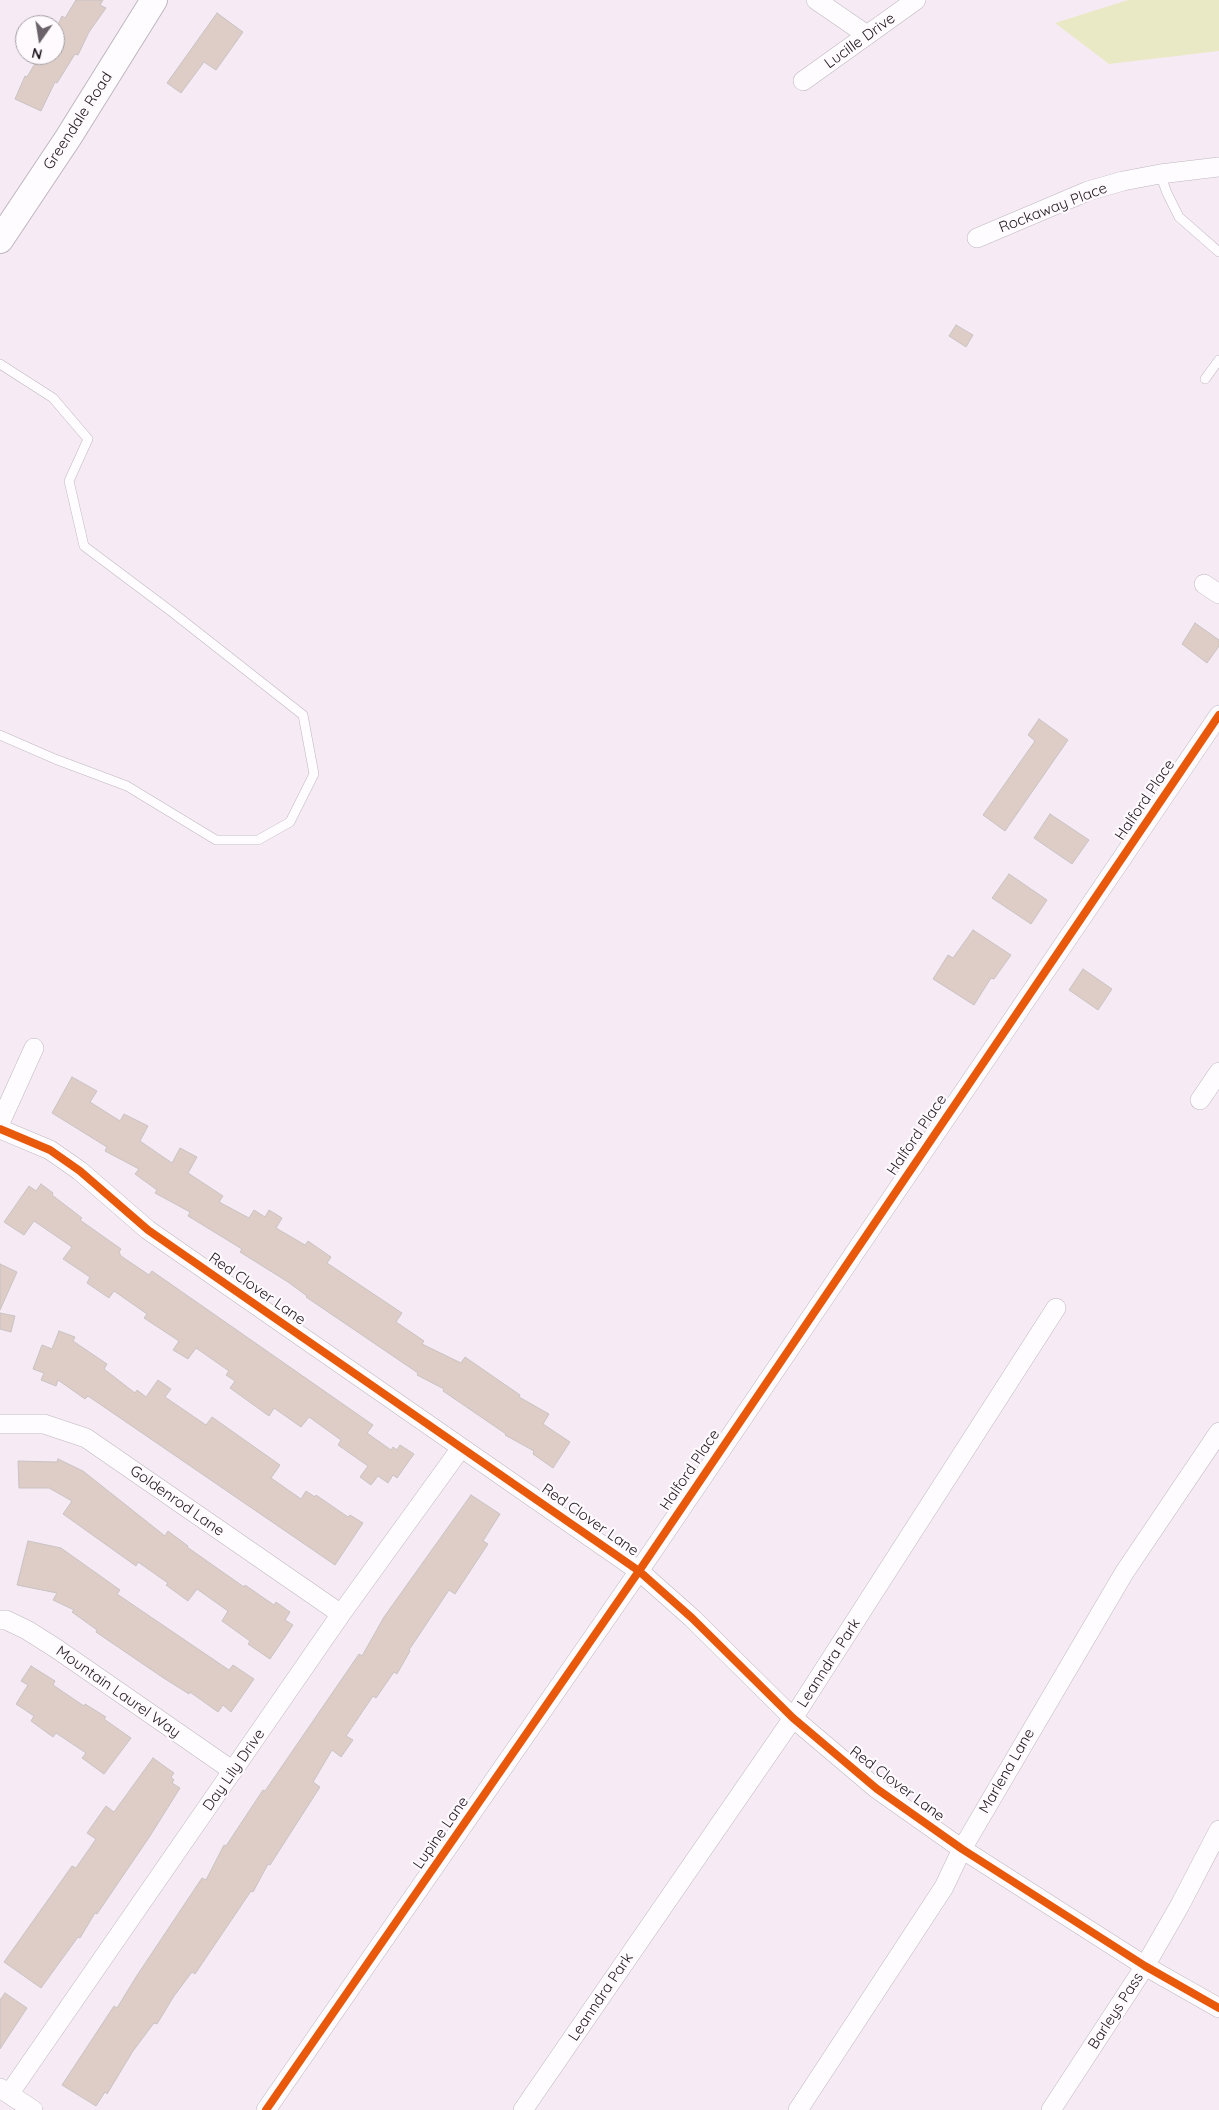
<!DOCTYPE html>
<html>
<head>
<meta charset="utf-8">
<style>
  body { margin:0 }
  #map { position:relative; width:1219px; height:2110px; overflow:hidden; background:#f6ebf5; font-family:Quicksand,sans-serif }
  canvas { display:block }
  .north { position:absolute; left:15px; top:15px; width:50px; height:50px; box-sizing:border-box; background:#fefafe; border:1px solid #a49fa4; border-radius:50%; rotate:193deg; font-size:14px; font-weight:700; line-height:20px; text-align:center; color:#1e171e }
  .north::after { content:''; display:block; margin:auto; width:18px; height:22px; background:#6a6169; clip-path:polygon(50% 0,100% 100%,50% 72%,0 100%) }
</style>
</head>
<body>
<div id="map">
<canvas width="1219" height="2110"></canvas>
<div class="north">N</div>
</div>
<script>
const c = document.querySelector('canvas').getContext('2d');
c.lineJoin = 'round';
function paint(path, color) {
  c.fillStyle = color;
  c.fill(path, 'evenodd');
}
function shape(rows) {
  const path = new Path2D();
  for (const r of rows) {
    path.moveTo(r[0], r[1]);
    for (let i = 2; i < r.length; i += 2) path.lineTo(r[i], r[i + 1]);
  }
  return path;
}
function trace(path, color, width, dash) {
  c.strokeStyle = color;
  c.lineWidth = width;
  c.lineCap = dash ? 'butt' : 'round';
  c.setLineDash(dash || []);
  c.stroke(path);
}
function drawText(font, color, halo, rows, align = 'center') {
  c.font = font + ' Quicksand,sans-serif';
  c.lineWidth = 4.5;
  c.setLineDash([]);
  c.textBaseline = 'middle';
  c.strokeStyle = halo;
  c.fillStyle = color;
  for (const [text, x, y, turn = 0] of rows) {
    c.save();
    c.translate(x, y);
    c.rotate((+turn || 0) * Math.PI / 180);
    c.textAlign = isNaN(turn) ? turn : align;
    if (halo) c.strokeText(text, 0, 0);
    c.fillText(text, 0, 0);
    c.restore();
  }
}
const green = shape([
  [1128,0,1219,0,1219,51,1109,64,1055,23]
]);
const building = shape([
  [76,0,103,0,100,5,106,8,89,32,78,55,75,54,57,83,55,82,41,111,15,99,25,76,27,77,40,55,55,55,55,31,62,16,65,18,76,0],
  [217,13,243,32,216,70,204,62,181,93,167,83,217,13],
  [956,325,973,335,966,347,949,336,956,325],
  [1195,623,1219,640,1219,646,1207,663,1182,644,1195,623],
  [1039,719,1068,740,1005,831,983,815,1035,741,1028,735,1039,719],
  [1050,814,1089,840,1072,864,1034,838,1050,814],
  [1009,874,1047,900,1031,924,992,898,1009,874],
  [973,930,1011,955,994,979,991,978,974,1005,933,979,948,955,953,958,973,930],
  [1083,969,1112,989,1098,1010,1069,990,1083,969],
  [72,1077,97,1091,90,1102,120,1121,124,1114,148,1126,140,1141,172,1163,180,1148,197,1157,188,1173,223,1196,219,1202,249,1218,254,1210,265,1217,269,1210,282,1218,276,1228,305,1245,308,1241,331,1257,327,1263,402,1313,396,1322,424,1341,422,1344,461,1363,465,1357,520,1395,519,1397,549,1414,543,1424,570,1442,553,1468,533,1454,534,1451,505,1435,506,1434,443,1391,444,1389,417,1375,418,1373,306,1297,307,1296,288,1282,240,1252,242,1249,188,1216,190,1212,155,1193,157,1190,135,1174,139,1169,105,1151,107,1147,52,1113,72,1077],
  [41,1184,53,1193,52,1195,82,1218,80,1220,121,1249,119,1252,121,1256,149,1275,152,1271,373,1425,367,1433,391,1450,393,1447,397,1450,400,1445,414,1454,397,1478,393,1475,388,1483,378,1476,371,1485,360,1477,368,1466,338,1445,341,1440,309,1417,301,1427,274,1408,269,1416,230,1388,235,1381,226,1375,229,1371,196,1348,188,1359,173,1350,179,1341,144,1318,147,1314,114,1291,109,1298,87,1283,90,1277,63,1259,72,1247,34,1221,24,1235,4,1222,29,1186,36,1191,41,1184],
  [0,1264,17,1272,0,1310,0,1264],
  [0,1313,15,1316,11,1332,0,1329,0,1313],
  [59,1331,75,1337,73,1341,107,1364,104,1369,135,1393,137,1390,146,1397,158,1380,171,1389,165,1397,206,1425,212,1417,280,1465,271,1478,301,1499,306,1491,315,1497,316,1495,348,1517,350,1515,363,1523,335,1565,88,1396,85,1399,58,1380,56,1386,41,1380,44,1373,33,1369,42,1345,52,1349,59,1331],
  [58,1459,83,1471,165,1536,168,1531,188,1546,187,1547,244,1587,245,1585,274,1605,276,1602,290,1612,285,1620,293,1625,270,1659,248,1644,250,1641,222,1621,228,1611,197,1589,188,1601,166,1585,168,1583,138,1562,136,1566,63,1514,72,1501,49,1488,19,1488,18,1461,57,1462,58,1459],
  [471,1495,500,1514,483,1541,488,1544,455,1594,449,1590,409,1650,410,1651,397,1674,394,1672,376,1698,373,1696,346,1736,353,1740,341,1757,332,1750,313,1782,320,1787,270,1865,268,1864,253,1892,251,1891,195,1974,192,1972,174,1996,157,2024,154,2023,133,2051,107,2094,105,2092,96,2106,62,2085,114,2006,117,2008,136,1977,202,1878,206,1880,224,1845,226,1846,263,1790,265,1791,359,1654,362,1656,384,1617,471,1495],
  [28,1541,61,1548,120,1590,117,1594,142,1611,229,1670,233,1665,254,1679,231,1712,223,1705,218,1712,190,1692,189,1694,162,1677,96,1632,97,1630,72,1612,74,1610,53,1600,57,1593,17,1585,28,1541],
  [31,1666,55,1681,53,1685,84,1706,85,1704,106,1717,104,1719,131,1738,104,1774,82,1758,86,1753,56,1733,53,1737,31,1721,34,1716,16,1704,28,1685,21,1681,31,1666],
  [153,1758,174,1773,171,1777,174,1780,172,1783,180,1788,150,1836,97,1914,95,1913,80,1938,78,1937,41,1988,4,1962,72,1866,76,1868,96,1839,87,1833,106,1806,114,1812,153,1758],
  [5,1993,27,2008,0,2049,0,2000,5,1993]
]);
const lane = shape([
  [1160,174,1167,193,1179,217,1219,252],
  [0,364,53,398,88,439,69,481,84,546,172,612,303,715,314,774,290,822,258,840,216,840,127,786,55,759,0,735],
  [1205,379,1219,360]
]);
const street = shape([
  [816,0,867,35],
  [803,81,916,0],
  [977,238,1088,191,1123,181,1160,174,1219,167],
  [1204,584,1219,594],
  [1200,1100,1219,1072],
  [0,1123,34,1048],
  [0,1129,50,1150,80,1171,148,1230,639,1571,692,1618,793,1718,877,1789,962,1849,1145,1966,1219,2008],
  [0,1424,44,1424,86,1438,341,1614],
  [0,1620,6,1620,27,1630,57,1649,233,1771],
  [0,2088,33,2110],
  [9,2094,341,1614,461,1448],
  [266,2110,639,1571,1219,715],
  [523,2110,793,1718,1056,1308],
  [798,2110,944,1887,962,1849,1124,1573,1219,1432],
  [1051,2110,1145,1966,1180,1905,1219,1830]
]);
const secondary = shape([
  [0,240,68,138,154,0]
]);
const cycleway = shape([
  [0,1129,50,1150,80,1171,148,1230,639,1571,692,1618,793,1718,877,1789,962,1849,1145,1966,1219,2008],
  [266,2110,639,1571,1219,715]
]);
const streetNames = [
  ["Lucille Drive",860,41,-36],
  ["Greendale Road",78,121,-57],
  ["Rockaway Place",1053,208,-21],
  ["Halford Place",1145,800,-56],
  ["Halford Place",917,1135,-56],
  ["Red Clover Lane",257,1289,35],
  ["Halford Place",690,1470,-56],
  ["Goldenrod Lane",177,1501,35],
  ["Red Clover Lane",590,1520,35],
  ["Leanndra Park",829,1663,-57],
  ["Mountain Laurel Way",118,1692,35],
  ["Day Lily Drive",234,1770,-55],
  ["Marlena Lane",1007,1771,-60],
  ["Red Clover Lane",897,1784,37],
  ["Lupine Lane",441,1833,-55],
  ["Leanndra Park",601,1997,-56],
  ["Barleys Pass",1116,2011,-57]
];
paint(green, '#eae9c5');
paint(building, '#ddcdc6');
trace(building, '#c9c2c3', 1);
trace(lane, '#beb7be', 10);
trace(street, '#beb7be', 20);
trace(secondary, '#beb7be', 28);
trace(lane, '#fefcfe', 9);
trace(street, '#fefcfe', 19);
trace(secondary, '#fefcfe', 26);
trace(cycleway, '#e8590c', 8);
drawText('15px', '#1e171e', '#fefafe', streetNames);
</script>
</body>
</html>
